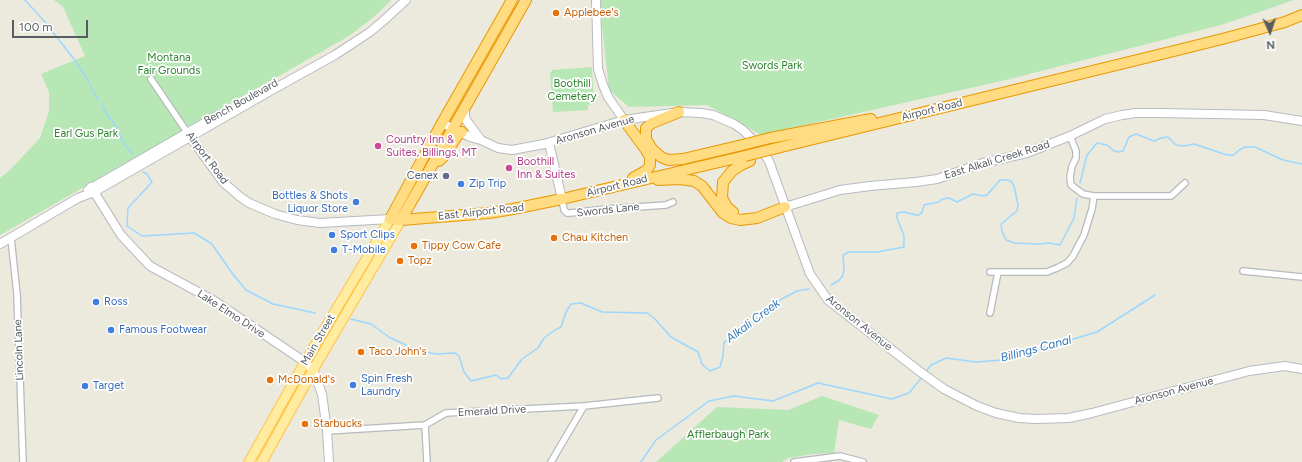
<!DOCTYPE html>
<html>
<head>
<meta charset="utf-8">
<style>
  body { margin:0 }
  #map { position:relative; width:1302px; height:462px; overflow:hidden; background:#ece9dd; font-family:Figtree,sans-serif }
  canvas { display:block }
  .north { position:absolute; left:1250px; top:12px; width:40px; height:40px; -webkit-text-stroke:3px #fff; paint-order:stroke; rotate:177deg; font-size:11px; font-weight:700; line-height:16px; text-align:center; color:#575c61 }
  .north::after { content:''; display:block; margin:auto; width:14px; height:18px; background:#575c61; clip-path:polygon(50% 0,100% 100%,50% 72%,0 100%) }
  .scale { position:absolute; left:12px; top:20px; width:76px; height:18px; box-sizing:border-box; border:2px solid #575c61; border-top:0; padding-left:5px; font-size:12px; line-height:14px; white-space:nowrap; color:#575c61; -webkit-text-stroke:3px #fff; paint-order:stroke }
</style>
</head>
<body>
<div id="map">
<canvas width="1302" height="462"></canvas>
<div class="north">N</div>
<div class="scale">100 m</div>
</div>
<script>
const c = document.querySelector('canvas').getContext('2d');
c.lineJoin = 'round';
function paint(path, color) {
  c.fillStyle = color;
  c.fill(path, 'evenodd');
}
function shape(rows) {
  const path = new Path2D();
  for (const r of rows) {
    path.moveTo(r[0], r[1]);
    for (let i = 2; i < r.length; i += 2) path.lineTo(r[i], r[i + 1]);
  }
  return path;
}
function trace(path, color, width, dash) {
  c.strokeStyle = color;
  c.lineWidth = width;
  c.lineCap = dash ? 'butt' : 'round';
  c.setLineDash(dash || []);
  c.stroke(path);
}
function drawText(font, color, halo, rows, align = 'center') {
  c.font = font + ' Figtree,sans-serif';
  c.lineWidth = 3.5;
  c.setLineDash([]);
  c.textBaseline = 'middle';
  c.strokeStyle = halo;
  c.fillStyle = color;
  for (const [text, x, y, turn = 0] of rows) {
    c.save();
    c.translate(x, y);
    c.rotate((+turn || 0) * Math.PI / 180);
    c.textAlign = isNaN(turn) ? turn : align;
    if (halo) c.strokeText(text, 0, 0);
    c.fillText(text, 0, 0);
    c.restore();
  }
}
const green = shape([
  [54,0,391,0,375,16,349,36,0,235,0,178,9,171,40,138,49,111,49,92,41,74,85,56,63,7],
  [601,0,1294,0,1221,25,1010,79,761,135,707,105,629,107,609,90,600,6],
  [592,67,594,104,588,105,588,110,553,112,550,74,552,70],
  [822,396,879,415,871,429,839,420,834,453,813,454,788,458,782,462,656,462,717,407,789,410]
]);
const stream = shape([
  [25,0,44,21,74,59,86,77,98,100],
  [102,103,102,107,117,128,124,144,133,154],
  [143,172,147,174,152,182,128,208,127,226,142,236,194,233,212,244,232,273,246,290,273,304,315,313],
  [1080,183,1087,155,1097,143,1107,145,1114,151,1119,152,1123,151,1129,137,1136,134,1154,141,1161,138,1168,137,1176,145,1184,146,1194,144,1227,155,1234,155,1239,150,1245,147,1255,147,1283,160,1302,164],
  [831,285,838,281,842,277,844,270,843,255,849,252,877,252,904,247,904,236,897,218,897,213,904,212,916,215,919,215,922,212,924,205,939,202,942,199,949,198,957,202,973,194,983,196,987,195,1000,180,1007,180,1011,181,1014,186,1018,205,1017,211,1001,224,1002,231,1006,240,1014,243,1038,244,1049,243,1060,245,1074,218,1077,198],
  [351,319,371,324,389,337,416,350,436,354,455,353,459,356,464,372,471,381,496,375,501,379,508,378,522,359,538,348,544,338,555,330,561,327,566,312,571,304,581,303,602,312,647,313,654,318,671,337,698,352,702,364,710,371,720,367,723,356,724,342,737,336,750,323,772,308,780,300,797,291,809,289],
  [925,373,931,365,946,358,976,362,1002,360,1097,332,1155,295],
  [641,462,656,440,709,401,734,396,773,401,818,383,892,399,909,393,922,377]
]);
const street = shape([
  [151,79,187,132],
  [1070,136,1076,151,1076,158,1072,166,1070,177,1071,185,1083,194,1094,196,1171,196,1185,183],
  [562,199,564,210,567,213,570,213,607,209,666,205,673,202],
  [11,238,17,294,23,462],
  [1243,271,1302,277],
  [990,272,1047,272,1057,268,1067,263,1073,256,1084,235,1092,209,1094,196],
  [990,313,998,272],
  [425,425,427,462],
  [327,431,425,425,446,413,584,406,658,398],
  [551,462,584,406],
  [794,462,840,456,863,462]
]);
const secondary = shape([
  [596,0,598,69,603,85,608,97,624,120],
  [465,106,465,115,466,120,481,140],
  [442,123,470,137,481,140,498,148,512,150,544,144,624,120,679,112,701,113,713,115,734,124,743,130,754,141,761,150,769,161,810,274,828,300,919,371,944,389,977,406,996,413,1019,418,1036,419,1069,418,1092,413,1249,371,1285,366,1302,369],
  [188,134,223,182,239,196,249,203,275,214,297,220,320,223,390,219],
  [549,143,562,199],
  [91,187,121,235,150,266,213,300,305,362,313,370,322,394,327,431,329,462],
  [88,190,218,115],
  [785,207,840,190,870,186,916,182,937,179,983,163,1027,153,1070,136,1105,119,1122,115,1136,113,1161,113,1264,115,1302,121],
  [0,244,78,198,94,192,272,90,335,55,370,32,382,22,406,0]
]);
const primary = shape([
  [249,462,305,362,390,219],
  [262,462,313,370,401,220]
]);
const highway = shape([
  [512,0,442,123,390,219,401,220,489,213,513,209,562,199,745,156],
  [679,112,652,123,646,128,646,139,652,149,661,157,668,160,683,159,738,146],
  [624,120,646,150,650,157,650,165,647,170,633,178],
  [770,138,871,119],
  [777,148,1178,50,1226,38,1285,22,1302,15],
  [439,161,445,155,457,136,462,132],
  [658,180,680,179,694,181,702,186,723,213,731,218,740,220,757,218,785,207],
  [733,212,727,207,722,198,723,182,732,171,741,165,750,161],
  [401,220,526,0]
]);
const highwayBridge = shape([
  [738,146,770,138],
  [745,156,777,148]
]);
const markers = [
  [556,13,4,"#e8710a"],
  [378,146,4,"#d1479c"],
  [509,168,4,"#d1479c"],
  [446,176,4,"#5c6f8a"],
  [461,184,4,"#3f7fe0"],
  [356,202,4,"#3f7fe0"],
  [332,235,4,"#3f7fe0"],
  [554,238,4,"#e8710a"],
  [414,246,4,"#e8710a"],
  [334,250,4,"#3f7fe0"],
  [400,261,4,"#e8710a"],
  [96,302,4,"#3f7fe0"],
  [111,330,4,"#3f7fe0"],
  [361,352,4,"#e8710a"],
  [270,380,4,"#e8710a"],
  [353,385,4,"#3f7fe0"],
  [85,386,4,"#3f7fe0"],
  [305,424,4,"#e8710a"]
];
const foodNames = [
  ["Applebee's",564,13],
  ["Chau Kitchen",562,238],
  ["Tippy Cow Cafe",422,246],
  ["Topz",408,261],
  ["Taco John's",369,352],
  ["McDonald's",278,380],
  ["Starbucks",313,424]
];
const parkNames = [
  ["Montana",169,58],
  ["Fair Grounds",169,71],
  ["Swords Park",772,66],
  ["Boothill",572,84],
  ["Cemetery",572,97],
  ["Earl Gus Park",86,134],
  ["Afflerbaugh Park",728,435]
];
const streetNames = [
  ["Bench Boulevard",241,102,-29],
  ["Airport Road",932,110,-14],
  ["Aronson Avenue",595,130,-16],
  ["Airport Road",207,158,53],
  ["East Alkali Creek Road",997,160,-17],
  ["Airport Road",617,186,-14],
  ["Swords Lane",608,210,-6],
  ["East Airport Road",481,212,-6],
  ["Lake Elmo Drive",231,314,33],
  ["Aronson Avenue",859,323,39],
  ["Main Street",318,340,-60],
  ["Lincoln Lane",19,350,-92],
  ["Aronson Avenue",1174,391,-15],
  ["Emerald Drive",492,411,-3]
];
const hotelNames = [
  ["Country Inn &",386,140],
  ["Suites, Billings, MT",386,153],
  ["Boothill",517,162],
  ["Inn & Suites",517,175]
];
const serviceNames = [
  ["Cenex",438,176]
];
const shopNames = [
  ["Zip Trip",469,184],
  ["Bottles & Shots",348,196,"right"],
  ["Liquor Store",348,209,"right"],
  ["Sport Clips",340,235],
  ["T-Mobile",342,250],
  ["Ross",104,302],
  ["Famous Footwear",119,330],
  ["Spin Fresh",361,379],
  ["Laundry",361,392],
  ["Target",93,386]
];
const waterNames = [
  ["Alkali Creek",753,321,-37],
  ["Billings Canal",1036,349,-15]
];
paint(green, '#b8e7b6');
trace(stream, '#9bd7ff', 1.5);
trace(street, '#b6babf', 8);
trace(secondary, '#b7bbc2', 10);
trace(primary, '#ffc444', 11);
trace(highway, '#ea9800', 12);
trace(street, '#fff', 5.5);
trace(secondary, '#fff', 8);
trace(primary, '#ffeca0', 9);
trace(highway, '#ffdb82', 10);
trace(highwayBridge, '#ea9800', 12, []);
trace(highwayBridge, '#ffdb82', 10);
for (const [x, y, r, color] of markers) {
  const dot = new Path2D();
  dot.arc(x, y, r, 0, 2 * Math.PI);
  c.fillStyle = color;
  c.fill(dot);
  trace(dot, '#fff', 1.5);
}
drawText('11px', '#c56008', '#fff', foodNames, 'left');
drawText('11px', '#2c842d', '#fff', parkNames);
drawText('11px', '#575c61', '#fff', streetNames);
drawText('11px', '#b23c85', '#fff', hotelNames, 'left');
drawText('11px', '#4e5e75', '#fff', serviceNames, 'right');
drawText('11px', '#366cbe', '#fff', shopNames, 'left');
drawText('italic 12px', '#3078ba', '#fff', waterNames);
</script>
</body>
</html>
